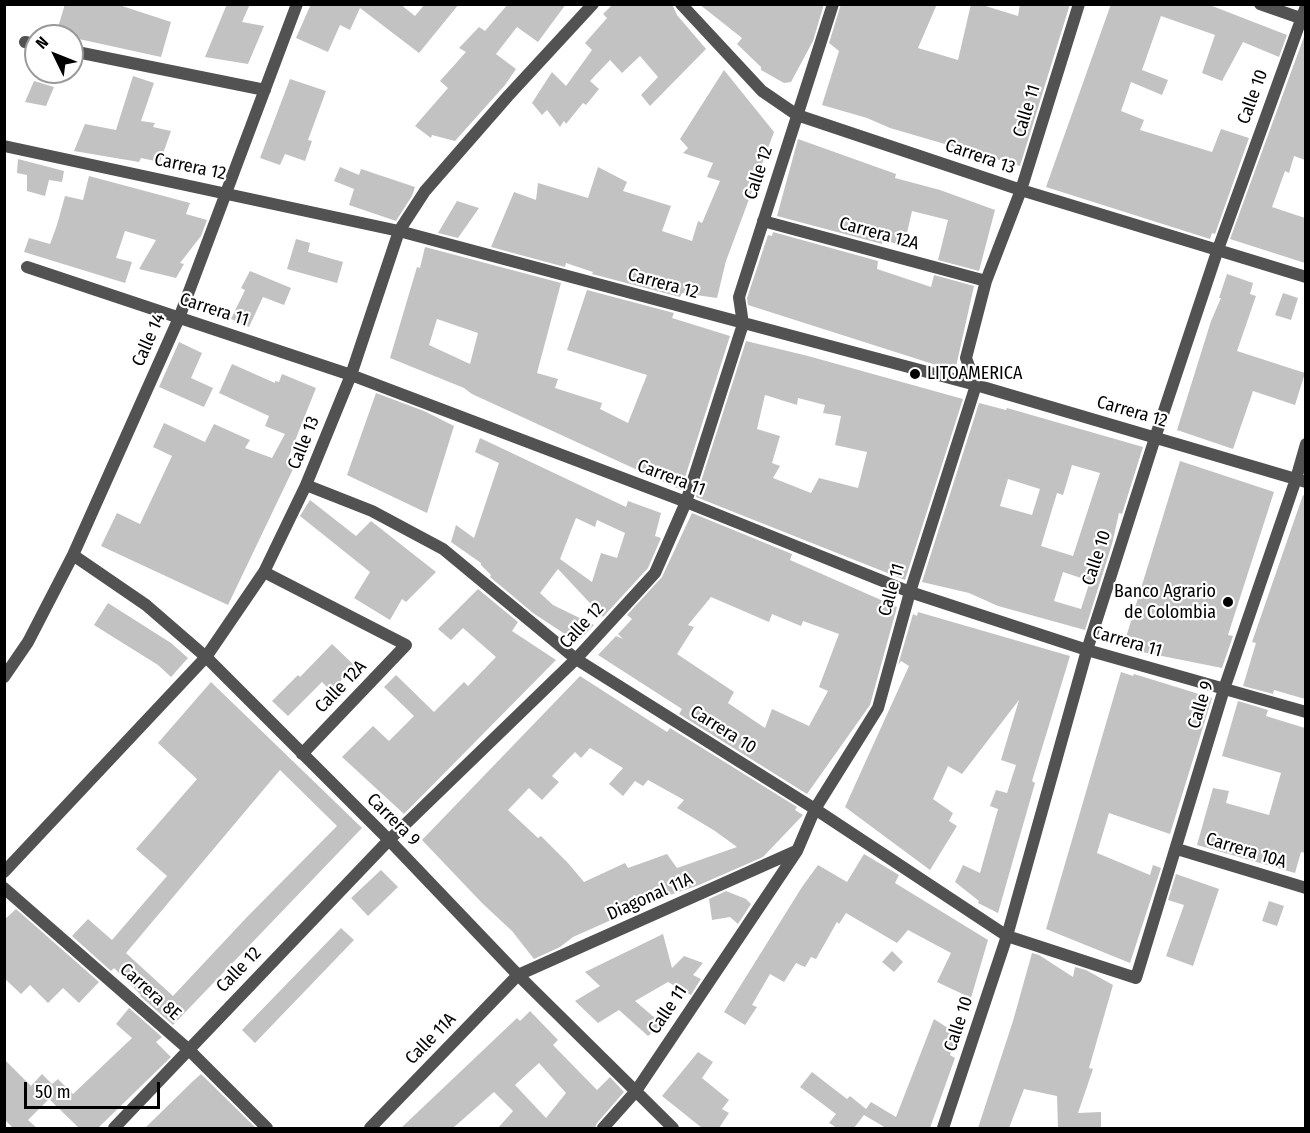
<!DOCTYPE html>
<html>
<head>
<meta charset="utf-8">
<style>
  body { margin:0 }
  #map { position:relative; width:1310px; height:1133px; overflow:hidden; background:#fff; font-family:"Fira Sans Condensed",sans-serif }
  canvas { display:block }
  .frame { position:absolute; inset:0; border:6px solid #000; pointer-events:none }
  .north { position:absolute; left:24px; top:24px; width:60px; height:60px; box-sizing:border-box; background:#fff; border:2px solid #999; border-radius:50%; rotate:313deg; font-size:16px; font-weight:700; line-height:24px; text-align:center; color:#000 }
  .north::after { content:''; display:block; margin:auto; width:21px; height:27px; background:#000; clip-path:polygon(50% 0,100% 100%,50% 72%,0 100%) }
  .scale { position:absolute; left:24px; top:1082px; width:136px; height:27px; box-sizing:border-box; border:3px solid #000; border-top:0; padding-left:8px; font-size:18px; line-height:21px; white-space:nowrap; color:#000; -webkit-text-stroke:4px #fff; paint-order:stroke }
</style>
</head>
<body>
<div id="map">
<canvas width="1310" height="1133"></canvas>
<div class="frame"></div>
<div class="north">N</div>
<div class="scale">50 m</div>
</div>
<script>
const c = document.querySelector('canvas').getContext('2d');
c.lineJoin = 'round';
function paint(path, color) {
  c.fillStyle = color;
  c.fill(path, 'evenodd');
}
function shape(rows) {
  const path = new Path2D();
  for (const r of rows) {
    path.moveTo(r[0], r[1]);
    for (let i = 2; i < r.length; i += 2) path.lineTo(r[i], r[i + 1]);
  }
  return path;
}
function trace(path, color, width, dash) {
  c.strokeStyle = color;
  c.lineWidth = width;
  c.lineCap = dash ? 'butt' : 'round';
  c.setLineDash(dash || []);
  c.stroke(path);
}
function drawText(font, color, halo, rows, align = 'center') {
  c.font = font + ' "Fira Sans Condensed",sans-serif';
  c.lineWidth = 4.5;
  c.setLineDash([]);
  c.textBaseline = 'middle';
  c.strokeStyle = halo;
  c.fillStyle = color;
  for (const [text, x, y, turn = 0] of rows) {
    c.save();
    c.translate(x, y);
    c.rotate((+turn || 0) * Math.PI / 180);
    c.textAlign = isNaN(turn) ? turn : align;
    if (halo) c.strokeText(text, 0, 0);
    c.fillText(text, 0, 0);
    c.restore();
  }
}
const building = shape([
  [65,4,116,4,171,22,161,57,56,34],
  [227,4,250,4,242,22,264,26,248,64,205,57],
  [311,4,400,4,415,16,425,4,459,4,419,53,360,8,350,30,340,25,328,52,296,38],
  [508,4,566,4,538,42,517,27,496,54,516,69,505,85,455,141,432,135,431,138,415,126,448,88,440,81,466,52,459,48,479,27,485,31],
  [613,4,672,4,677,15,706,49,650,106,641,95,658,77,640,56,622,73,610,60,590,81,599,89,586,105,583,103,566,124,564,121,560,127,547,110,542,115,532,103,552,72,566,86,592,50,585,43,607,18,603,14],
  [699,4,824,4,813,41,791,82,784,83,761,70,761,67,737,44,742,38],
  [841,4,937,4,918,48,958,60,971,4,979,4,1018,16,1020,4,1070,4,1020,166,890,128,867,118,822,105,839,51,829,43],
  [1111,4,1207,4,1287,35,1279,57,1243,42,1222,81,1202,73,1215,35,1161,16,1142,70,1168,80,1162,95,1131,82,1121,111,1144,120,1140,130,1212,152,1221,129,1249,138,1215,234,1212,233,1210,239,1046,187],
  [1305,34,1305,160,1294,156,1289,173,1285,171,1272,207,1305,218,1305,263,1230,239],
  [724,70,774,132,726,261,717,298,682,293,680,297,592,274,593,272,566,263,565,267,491,247,514,192,536,200,538,183,588,198,598,167,627,182,623,191,671,206,662,231,692,241,698,221,702,223,720,181,707,177,713,163,683,153,688,148,680,139],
  [133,76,154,83,141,121,155,123,153,127,171,131,160,162,141,158,139,162,74,151,85,124,116,130],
  [290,79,326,91,308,140,312,141,305,161,285,154,280,165,260,158],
  [34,81,54,87,46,106,25,102],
  [798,139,896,174,895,178,940,190,995,210,979,271,938,260,948,220,912,211,904,246,883,240,882,244,777,216],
  [18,159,64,171,62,182,49,180,45,196,27,191,27,175,17,173],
  [340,167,359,175,361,169,415,187,412,196,396,221,349,205,354,189,334,181],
  [89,176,190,203,186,214,207,220,201,236,180,263,184,264,176,278,139,269,156,240,125,231,116,258,132,262,125,283,24,252,29,238,50,244,57,225,65,196,83,200],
  [457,201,479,208,458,238,438,233],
  [773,232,878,261,877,269,931,287,934,275,974,286,955,371,748,305,747,298,768,235,772,236],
  [296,239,310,243,308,252,343,262,337,283,287,269],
  [425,247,561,283,537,373,558,379,555,388,602,403,600,409,628,423,647,375,567,350,587,290,674,313,672,318,730,336,681,490,472,394,464,388,390,358,417,267,420,268],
  [437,319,478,333,470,364,429,345],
  [250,271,291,288,284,305,263,297,249,327,231,319,245,290,241,288],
  [1227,274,1253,283,1250,294,1256,296,1237,351,1305,373,1295,405,1253,391,1233,449,1177,430,1211,321,1221,298,1219,298],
  [1283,293,1298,298,1291,320,1275,315],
  [746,341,808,356,963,399,905,580,696,497],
  [765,395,797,405,798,398,825,405,823,413,841,416,835,445,867,452,858,488,819,478,811,493,773,478,780,466,772,463,780,436,757,429],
  [179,342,202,353,191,378,213,388,204,407,159,387],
  [232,364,275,383,275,381,279,382,282,374,316,388,287,461,295,465,228,605,101,546,117,513,140,524,172,456,153,447,164,423,205,442,214,424,250,440,245,448,272,458,285,434,265,426,269,416,219,393],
  [376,393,424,411,454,426,427,513,347,475],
  [979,403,1006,410,1007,408,1143,447,1122,514,1119,513,1112,544,1085,630,998,606,969,593,922,582],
  [1072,465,1100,473,1073,556,1041,546,1057,493,1063,495],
  [1008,479,1040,489,1032,515,1000,506],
  [1063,572,1090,581,1081,609,1054,601],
  [480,438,626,507,628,501,661,513,655,536,661,538,648,568,603,617,558,569,540,593,553,605,594,625,577,642,533,613,490,577,491,575,481,565,481,563,451,542,456,525,474,538,499,463,475,452],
  [576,518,595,527,597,520,625,533,617,558,601,553,592,582,560,559],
  [1180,461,1274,492,1228,635,1233,636,1222,668,1137,651,1123,647],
  [1303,495,1305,496,1305,699,1274,690,1273,694,1243,686,1256,643,1252,642],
  [310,500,356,536,371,521,436,572,406,602,402,599,390,620,354,598,370,572,300,516],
  [692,513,792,554,790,560,897,607,870,705,807,794,679,714,682,709,598,655,616,636,623,639,618,634,632,619,627,615,662,577],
  [711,597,769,622,772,614,801,626,803,621,839,634,819,687,828,691,809,726,772,709,765,728,728,703,734,692,677,654,694,627,688,625],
  [478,589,518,622,512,631,556,660,404,814,342,757,373,726,389,741,414,716,384,687,396,675,434,712,464,682,468,686,496,657,463,628,451,640,438,629],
  [108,603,171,643,188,658,171,677,158,665,94,625],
  [918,612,1070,656,1032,781,1035,783,998,913,978,903,979,901,955,882,963,865,980,873,998,809,990,806,996,790,1007,793,1016,765,1001,760,1019,700,962,774,948,766,933,799,953,813,949,821,957,826,930,870,845,807,909,666,901,661,898,665,913,614,917,616],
  [332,644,355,666,331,691,322,682,288,716,272,701,298,675,300,677],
  [1121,672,1133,676,1134,674,1212,698,1170,834,1109,813,1097,853,1150,875,1153,865,1161,868,1130,963,1046,929],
  [580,676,667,732,670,728,797,807,795,810,803,815,763,857,699,885,638,906,639,907,629,912,573,937,560,947,534,959,512,931,482,903,422,840],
  [590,748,623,768,609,784,623,796,635,781,643,786,648,780,684,800,677,808,715,831,737,847,677,868,667,854,628,868,625,863,584,882,568,863,541,836,538,838,508,810,529,788,542,800,559,782,552,776,575,752,581,758],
  [211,682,362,828,173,1025,140,996,141,995,114,968,111,971,72,936,88,919,112,940,167,876,136,849,197,779,158,743],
  [280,770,337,826,247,917,173,996,126,953],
  [1238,701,1268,710,1266,716,1305,728,1305,853,1301,852,1295,873,1197,845,1213,788,1229,791,1226,803,1269,815,1281,773,1222,756],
  [864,854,899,875,895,883,988,940,971,998,937,982,951,953,908,930,897,943,846,913,839,924,837,922,816,959,811,957,805,967,796,963,784,982,770,974,752,1005,757,1007,745,1025,724,1012,802,887,818,865,847,882],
  [381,870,398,887,368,916,351,898],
  [1176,874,1219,889,1193,966,1166,956,1184,905,1168,900],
  [726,891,746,899,751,904,738,924,730,917,712,920,709,899],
  [1269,901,1284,906,1277,926,1262,921],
  [16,909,99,982,79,1003,63,988,48,1003,30,985,21,994,4,978,4,920],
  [341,928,354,940,255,1043,242,1030],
  [663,934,672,968,684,956,703,963,693,975,701,979,691,995,668,982,635,1001,662,1024,648,1036,619,1010,598,1023,575,1001,600,986,585,972],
  [892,951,903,962,894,972,882,962],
  [1032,953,1039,955,1073,977,1075,967,1086,970,1113,985,1089,1068,1093,1069,1078,1113,1101,1112,1101,1128,1058,1128,1057,1096,1024,1089,1009,1128,978,1128,1013,1021],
  [129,1008,162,1037,156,1042,171,1057,98,1128,79,1128,49,1099,28,1120,37,1128,13,1128,4,1119,4,1059,31,1086,42,1074,52,1084,58,1079,73,1094,132,1038,116,1024],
  [530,1011,558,1040,553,1045,597,1090,610,1077,624,1092,597,1123,595,1128,498,1128,513,1111,494,1092,453,1128,401,1128,517,1018,520,1021],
  [539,1063,566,1093,546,1118,515,1085],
  [934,1019,957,1034,950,1055,955,1058,930,1128,886,1128,864,1115,854,1128,837,1128,829,1123,836,1114,800,1087,812,1072,847,1099,850,1096,866,1109,871,1102,896,1117],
  [698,1052,713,1062,702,1078,729,1100,722,1109,729,1113,719,1128,702,1128,662,1096],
  [201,1074,256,1128,145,1128,192,1082]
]);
const street = shape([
  [681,4,762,91,797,115,1021,190,1306,277],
  [1260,4,1306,20],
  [25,42,36,44],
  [72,51,265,90],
  [4,146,399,231,976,385,1306,482],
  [763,221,986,281],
  [27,267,351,375,686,502,910,592,1087,650,1306,712],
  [306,485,372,511,443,549,576,659,815,809,1007,936,1136,978,1224,689,1296,479,1306,444],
  [73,555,146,605,206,657,389,840,518,975,673,1128],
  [264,572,406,645,302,754],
  [4,677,28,642,73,555,179,318,297,4],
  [1177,849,1306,888],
  [4,872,206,657,264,572,306,485,351,375,399,231,425,191,508,96,593,4],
  [4,888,188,1049,267,1128],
  [114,1128,389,840,576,659,655,573,686,502,743,324,739,297,833,4],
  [370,1128,518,975,796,851],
  [603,1128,636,1091,797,851,815,809,878,708,910,592,976,385,966,358,986,281,1021,190,1079,4],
  [943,1128,1007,936,1087,650,1155,438,1217,252,1306,6]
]);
const markers = [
  [915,374,6,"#000"],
  [1228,602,6,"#000"]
];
const streetNames = [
  ["Calle 10",1253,97,-70],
  ["Calle 11",1027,111,-73],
  ["Carrera 13",980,157,19],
  ["Carrera 12",190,167,12],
  ["Calle 12",759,173,-72],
  ["Carrera 12A",879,234,15],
  ["Carrera 12",663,284,15],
  ["Carrera 11",214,310,18],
  ["Calle 14",149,340,-66],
  ["Carrera 12",1132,412,16],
  ["Calle 13",304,443,-68],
  ["Carrera 11",671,478,21],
  ["Calle 10",1097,558,-72],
  ["Calle 11",892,590,-74],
  ["Calle 12",582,626,-47],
  ["Carrera 11",1127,642,16],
  ["Calle 12A",341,687,-46],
  ["Calle 9",1201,705,-73],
  ["Carrera 10",723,730,32],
  ["Carrera 9",393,820,45],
  ["Carrera 10A",1246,851,17],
  ["Diagonal 11A",650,897,-24],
  ["Calle 12",239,970,-46],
  ["Carrera 8E",150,992,42],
  ["Calle 11",668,1010,-56],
  ["Calle 10",959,1024,-72],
  ["Calle 11A",431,1039,-46]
];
const poiNames = [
  ["LITOAMERICA",927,374],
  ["Banco Agrario",1216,592,"right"],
  ["de Colombia",1216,613,"right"]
];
paint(building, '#c2c2c2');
trace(street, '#525252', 12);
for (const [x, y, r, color] of markers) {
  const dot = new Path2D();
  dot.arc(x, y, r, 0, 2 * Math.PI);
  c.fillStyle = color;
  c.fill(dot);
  trace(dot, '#fff', 2);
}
drawText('18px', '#000', '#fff', streetNames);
drawText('18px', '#000', '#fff', poiNames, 'left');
</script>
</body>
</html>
